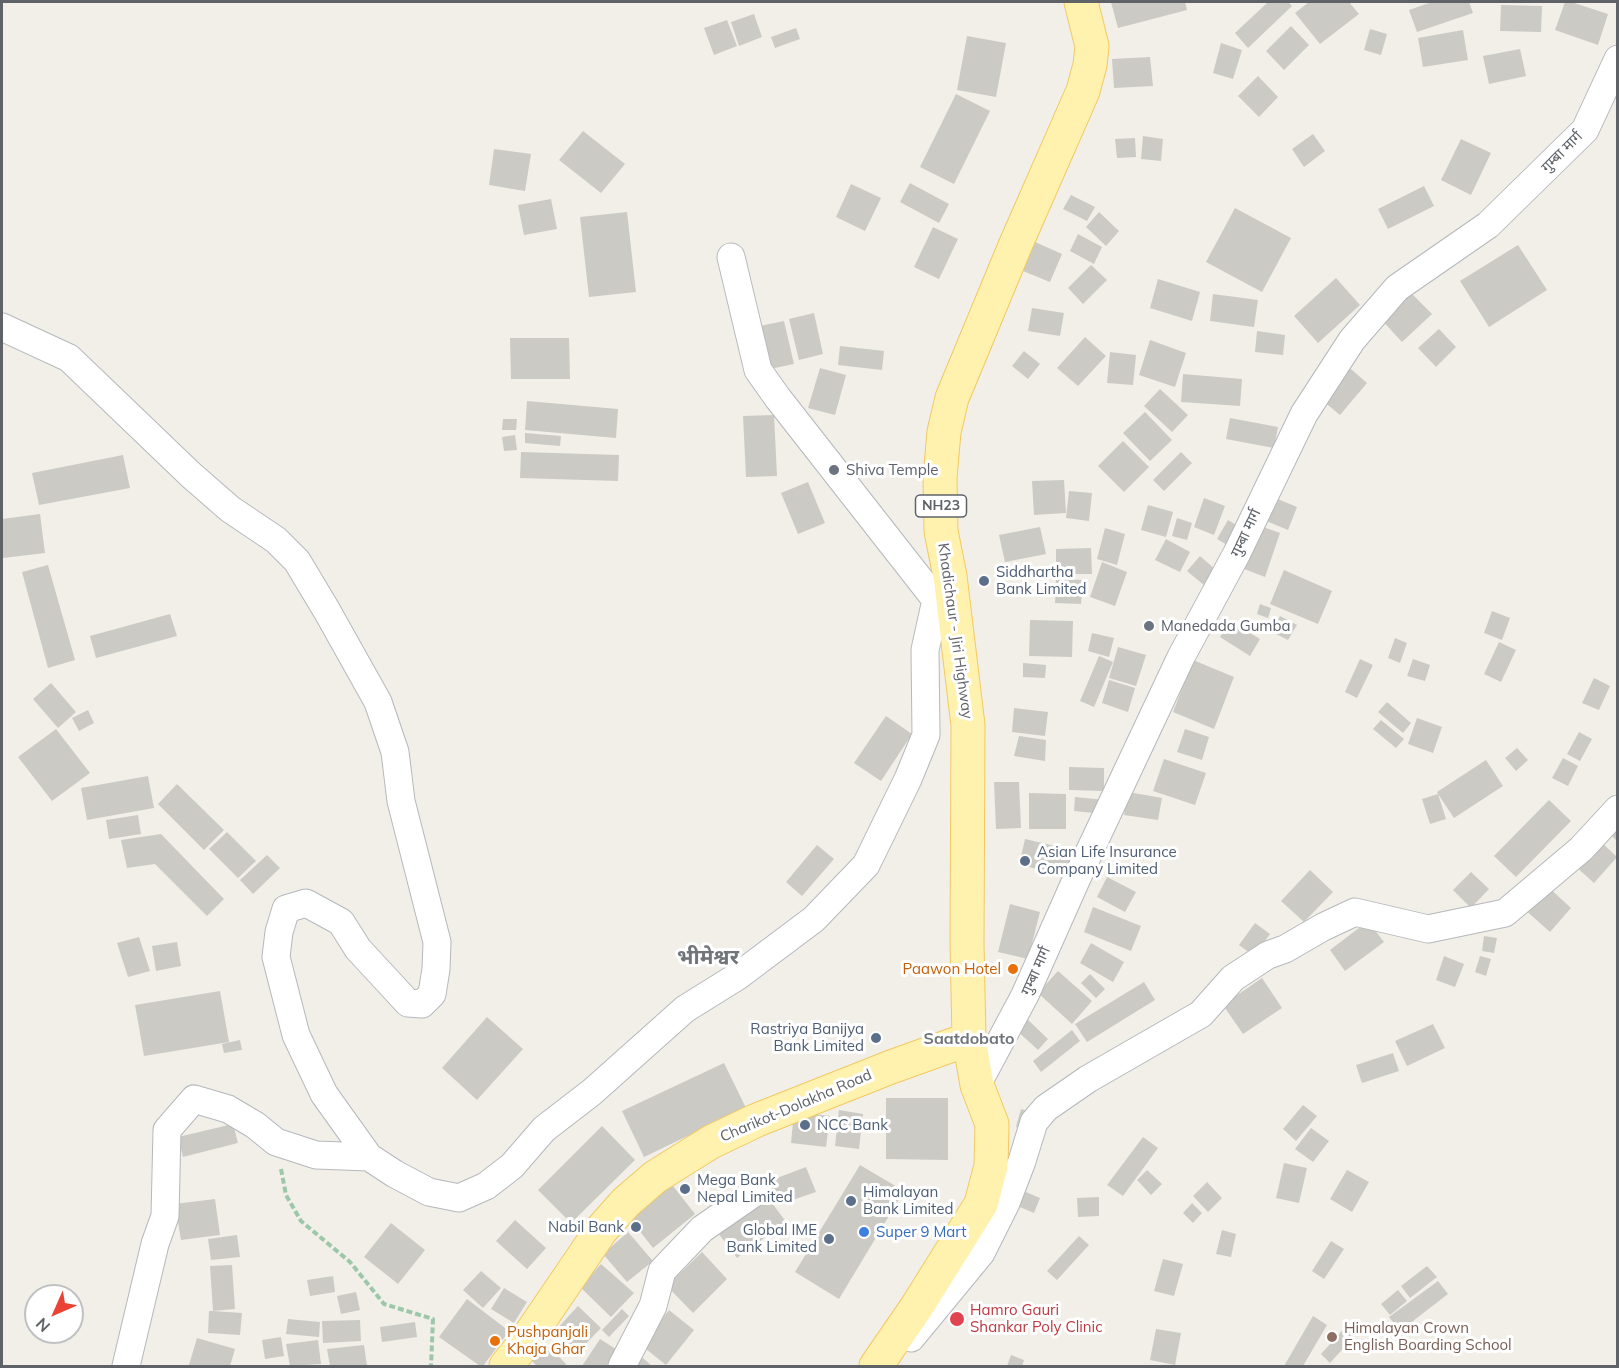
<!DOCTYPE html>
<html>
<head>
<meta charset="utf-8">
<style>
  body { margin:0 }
  #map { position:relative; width:1619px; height:1368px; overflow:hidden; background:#f1efe8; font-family:Mulish,sans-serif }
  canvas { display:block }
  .frame { position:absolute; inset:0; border:3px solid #5f6368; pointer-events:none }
  .north { position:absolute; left:24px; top:1284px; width:60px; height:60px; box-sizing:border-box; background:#fff; border:2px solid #bfc1c3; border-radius:50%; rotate:225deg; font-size:16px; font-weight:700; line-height:24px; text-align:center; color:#5f6368 }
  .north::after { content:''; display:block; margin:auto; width:21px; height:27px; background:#ea4335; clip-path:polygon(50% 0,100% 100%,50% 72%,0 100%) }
</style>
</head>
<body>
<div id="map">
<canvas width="1619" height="1368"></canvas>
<div class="frame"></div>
<div class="north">N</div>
</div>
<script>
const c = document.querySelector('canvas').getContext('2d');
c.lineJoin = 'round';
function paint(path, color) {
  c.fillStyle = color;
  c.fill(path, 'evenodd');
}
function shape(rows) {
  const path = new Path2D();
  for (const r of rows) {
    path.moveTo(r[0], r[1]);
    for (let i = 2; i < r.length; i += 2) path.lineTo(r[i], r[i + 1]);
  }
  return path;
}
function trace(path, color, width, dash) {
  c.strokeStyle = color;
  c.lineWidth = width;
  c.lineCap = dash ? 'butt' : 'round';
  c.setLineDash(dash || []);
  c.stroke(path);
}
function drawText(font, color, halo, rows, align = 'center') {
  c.font = font + ' Mulish,"Noto Sans Devanagari",sans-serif';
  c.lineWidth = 6;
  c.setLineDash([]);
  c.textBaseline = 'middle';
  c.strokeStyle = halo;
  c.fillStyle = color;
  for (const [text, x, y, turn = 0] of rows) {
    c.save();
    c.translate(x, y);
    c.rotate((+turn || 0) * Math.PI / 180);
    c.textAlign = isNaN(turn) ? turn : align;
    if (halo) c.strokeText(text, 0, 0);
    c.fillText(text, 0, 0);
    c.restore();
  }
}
const building = shape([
  [1111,2,1185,2,1187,10,1118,28],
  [1268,2,1288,2,1292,6,1248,48,1235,33],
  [1309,2,1349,2,1359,14,1320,44,1295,13],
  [1432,2,1469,2,1473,13,1417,32,1409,10],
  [1565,2,1571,2,1608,14,1598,45,1555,30],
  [1501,5,1542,6,1541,32,1500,31],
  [754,14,762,37,739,46,731,22],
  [727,20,737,46,714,55,704,28],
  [1291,26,1309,45,1284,70,1266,51],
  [796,28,800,39,775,48,771,37],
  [1370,29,1387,34,1381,55,1364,50],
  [1463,30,1468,60,1423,67,1418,38],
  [967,36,1006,43,996,97,957,90],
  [1221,43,1242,50,1233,79,1213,73],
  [1520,49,1526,76,1489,84,1483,56],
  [1150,57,1153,86,1114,88,1112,59],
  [1258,76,1278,97,1259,117,1238,96],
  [956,94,990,111,954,184,920,167],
  [583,131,625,164,601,193,559,160],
  [1313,134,1325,151,1304,167,1292,149],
  [1143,136,1163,139,1161,161,1141,159],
  [1135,138,1136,157,1117,158,1115,139],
  [1461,139,1491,153,1471,195,1441,180],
  [494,149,531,154,525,191,489,185],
  [910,183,949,204,939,223,900,202],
  [851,184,881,198,865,231,836,217],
  [1424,186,1434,206,1388,229,1378,209],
  [1071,195,1095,207,1087,221,1063,209],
  [551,199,557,229,524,235,518,205],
  [1235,208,1291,238,1262,292,1206,262],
  [627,212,636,292,589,297,580,217],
  [1099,212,1119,231,1106,246,1086,227],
  [933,227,958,239,939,279,914,267],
  [1078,234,1102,247,1094,264,1070,251],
  [1035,242,1062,254,1050,282,1023,271],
  [1518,245,1547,290,1489,327,1460,281],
  [1091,265,1107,280,1083,304,1068,288],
  [1336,278,1360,305,1318,343,1294,316],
  [1158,279,1200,292,1192,321,1150,308],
  [1409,291,1432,314,1402,342,1380,318],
  [1213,294,1258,300,1254,327,1210,321],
  [1032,308,1064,313,1060,336,1028,331],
  [814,313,823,354,799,360,789,319],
  [784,321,794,364,765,370,755,327],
  [1439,329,1456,347,1436,367,1418,348],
  [1257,331,1285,335,1283,355,1255,352],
  [1085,337,1106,356,1078,386,1057,368],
  [510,338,569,338,570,379,511,379],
  [1150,340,1186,353,1175,387,1139,375],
  [840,346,884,351,882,370,838,365],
  [1024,351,1040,364,1028,379,1012,366],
  [1110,352,1136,355,1133,385,1107,383],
  [1344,363,1367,383,1340,415,1317,396],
  [820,368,846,375,835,415,808,408],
  [1183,374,1242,379,1240,406,1181,402],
  [1160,389,1188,415,1172,432,1144,406],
  [527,401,618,409,616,438,525,430],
  [1145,412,1172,440,1150,461,1123,433],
  [774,415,777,476,746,477,743,416],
  [1230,418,1278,427,1274,448,1226,439],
  [503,419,517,419,516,430,502,430],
  [525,433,561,436,560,446,525,443],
  [515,435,517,450,504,451,502,437],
  [1123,441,1149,467,1124,492,1098,466],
  [521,452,619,455,618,481,520,478],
  [1181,452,1192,463,1164,491,1153,480],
  [123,455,130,488,39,505,32,473],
  [1064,480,1066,513,1034,515,1032,481],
  [808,482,825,523,798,534,781,493],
  [1069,491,1092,493,1089,521,1066,518],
  [1268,495,1297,507,1288,530,1259,518],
  [1204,498,1225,506,1214,535,1194,527],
  [1148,505,1173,512,1166,537,1141,530],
  [40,514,45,553,3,558,2,519],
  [1177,518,1192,523,1187,540,1172,536],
  [1228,520,1243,529,1232,548,1217,539],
  [1255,524,1280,533,1265,577,1239,567],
  [1040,527,1046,554,1005,562,999,535],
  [1105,528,1125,534,1117,565,1097,559],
  [1166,539,1190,552,1180,572,1155,560],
  [1091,548,1092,574,1056,574,1056,549],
  [1200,556,1217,571,1205,586,1187,571],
  [1102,562,1127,572,1115,606,1090,597],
  [48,565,75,660,48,668,22,572],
  [1284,570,1332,591,1318,624,1270,604],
  [1056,579,1083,580,1081,604,1055,603],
  [1260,604,1271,608,1268,618,1257,614],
  [1492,611,1510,618,1502,640,1484,633],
  [170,614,177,636,96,658,90,636],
  [1280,616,1297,625,1288,640,1272,632],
  [1030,620,1073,621,1072,657,1029,656],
  [1230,621,1260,639,1250,656,1220,637],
  [1092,633,1114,638,1109,657,1088,651],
  [1395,638,1407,643,1400,663,1388,658],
  [1499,642,1516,650,1501,682,1484,674],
  [1118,647,1146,655,1136,686,1109,678],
  [1099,656,1113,662,1094,707,1080,701],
  [1360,659,1373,665,1357,698,1345,692],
  [1413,659,1430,665,1425,681,1407,676],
  [1193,660,1234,677,1214,729,1173,712],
  [1023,663,1046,665,1045,678,1023,677],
  [1594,678,1610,686,1599,710,1582,703],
  [1109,680,1135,688,1128,712,1102,703],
  [51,683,76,712,58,728,33,699],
  [1387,702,1411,723,1403,733,1378,712],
  [1014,708,1048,712,1045,736,1012,732],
  [88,710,94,723,79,731,72,718],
  [886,716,912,734,881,781,854,763],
  [1417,718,1442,727,1433,753,1408,744],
  [1381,720,1404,739,1396,748,1373,729],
  [56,729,90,773,52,801,18,757],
  [1185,729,1209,737,1202,760,1177,752],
  [1579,732,1592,739,1580,761,1567,754],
  [1019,736,1046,740,1045,761,1014,756],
  [1517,748,1528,760,1516,771,1505,758],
  [1563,758,1578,766,1568,786,1552,778],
  [1164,759,1206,773,1195,805,1153,791],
  [1486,760,1503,786,1454,818,1438,794,1446,819,1430,824,1422,799,1438,794,1437,792],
  [1069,767,1104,768,1104,791,1069,790],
  [148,776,154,808,87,820,81,788],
  [994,782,1019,782,1021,828,996,829],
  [177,784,224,830,204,850,158,804],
  [1128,792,1162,798,1158,820,1124,815],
  [1029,793,1066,794,1066,829,1029,829],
  [1075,797,1105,800,1104,814,1074,811],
  [1549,800,1571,821,1516,877,1494,856],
  [138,815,141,834,109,839,106,820],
  [1617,823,1617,841,1608,832],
  [227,832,256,861,238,878,209,849],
  [161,834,224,899,207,916,155,864,127,868,121,840],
  [1597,838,1617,857,1594,883,1573,864],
  [1025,839,1072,850,1066,875,1019,865],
  [817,845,834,859,802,896,786,882],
  [267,855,280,868,253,894,240,880],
  [1310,870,1333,892,1304,922,1281,901],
  [1471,872,1489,889,1471,908,1453,890],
  [1107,877,1136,892,1125,912,1097,897],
  [1545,884,1571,908,1550,932,1523,908],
  [1010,904,1040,912,1028,959,998,952],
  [1093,907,1141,926,1131,951,1084,932],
  [1368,921,1384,942,1345,971,1330,950],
  [1255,923,1270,934,1254,956,1239,945],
  [1484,936,1497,938,1494,953,1482,951],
  [139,937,150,971,128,977,117,943],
  [177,942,181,966,156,971,152,946],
  [1091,943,1124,962,1113,982,1080,963],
  [1444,956,1464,964,1455,987,1436,980],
  [1480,956,1491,959,1486,976,1475,972],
  [1058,971,1092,1001,1072,1024,1038,993],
  [1090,974,1105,989,1096,998,1081,983],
  [1262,978,1282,1008,1243,1034,1223,1005],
  [1144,982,1155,1000,1087,1042,1075,1024],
  [220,991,229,1042,144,1056,135,1005],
  [487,1017,523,1049,477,1100,442,1068],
  [1025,1017,1048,1039,1038,1050,1014,1028],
  [1433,1024,1445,1048,1407,1066,1395,1041],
  [1072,1030,1080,1041,1041,1072,1033,1061],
  [240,1040,242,1050,224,1053,222,1044],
  [1393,1053,1399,1071,1362,1083,1356,1065],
  [724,1063,746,1108,644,1157,622,1111],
  [886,1098,948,1098,948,1160,886,1159],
  [1303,1105,1317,1116,1296,1141,1283,1129],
  [1021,1109,1034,1113,1029,1131,1016,1127],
  [839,1110,863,1114,859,1149,835,1146],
  [794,1112,830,1116,826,1147,791,1143],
  [233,1124,238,1143,183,1157,178,1137],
  [602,1126,635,1160,571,1223,538,1190],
  [1311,1128,1329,1141,1313,1162,1295,1149],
  [1143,1137,1158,1148,1123,1196,1107,1185],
  [1284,1163,1307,1168,1299,1203,1276,1198],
  [860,1165,904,1191,839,1299,795,1272],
  [806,1167,816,1192,778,1205,769,1181],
  [1147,1170,1162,1184,1151,1195,1137,1180],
  [1347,1170,1369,1182,1352,1212,1330,1199],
  [666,1177,695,1214,653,1248,624,1211],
  [1207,1182,1222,1198,1208,1212,1193,1196],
  [1021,1190,1040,1198,1034,1213,1015,1205],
  [767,1196,786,1222,737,1258,718,1233],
  [1099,1197,1099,1216,1078,1217,1077,1198],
  [215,1199,220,1235,181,1240,175,1204],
  [1192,1203,1202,1213,1193,1223,1183,1213],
  [515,1220,546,1248,527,1269,496,1241],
  [391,1223,425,1250,398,1284,364,1257],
  [1222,1230,1236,1234,1231,1257,1216,1254],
  [628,1232,653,1261,627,1282,603,1254],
  [237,1235,240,1257,211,1260,208,1239],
  [1079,1236,1089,1245,1057,1280,1047,1271],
  [1331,1241,1344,1249,1324,1279,1312,1271],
  [702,1252,727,1279,693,1313,667,1286],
  [1163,1259,1183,1264,1174,1296,1154,1291],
  [601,1264,634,1293,611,1317,580,1287],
  [232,1265,235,1309,213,1311,242,1313,240,1335,208,1333,209,1311,213,1311,210,1266],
  [1427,1266,1437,1277,1410,1298,1401,1286],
  [481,1271,501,1288,483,1308,463,1290],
  [333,1276,335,1292,310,1296,307,1280],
  [1438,1281,1448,1294,1400,1331,1389,1317],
  [504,1288,527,1302,514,1323,491,1309],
  [1398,1290,1407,1301,1390,1315,1381,1304],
  [356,1292,360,1310,341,1314,337,1296],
  [467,1299,509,1331,483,1366,480,1366,439,1337],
  [578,1306,601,1328,576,1354,554,1332],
  [622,1309,629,1316,609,1337,602,1330],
  [669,1310,694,1330,666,1365,641,1345],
  [1313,1316,1327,1325,1303,1366,1284,1366],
  [288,1319,320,1322,319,1337,286,1334],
  [360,1320,361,1341,323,1343,322,1321],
  [415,1322,417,1337,382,1342,380,1327],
  [1349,1323,1358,1332,1330,1363,1321,1354],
  [1156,1329,1181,1333,1175,1365,1150,1360],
  [281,1337,284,1356,265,1359,262,1340],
  [197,1338,235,1349,230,1366,189,1365],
  [600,1339,622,1353,613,1366,582,1366],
  [318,1340,321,1364,290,1366,286,1344],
  [546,1343,566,1364,564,1366,537,1366,530,1359],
  [364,1345,367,1366,330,1366,327,1349],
  [1011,1355,1024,1360,1022,1366,1007,1366],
  [643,1358,652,1366,635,1366]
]);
const path = shape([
  [281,1169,286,1195,301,1221,350,1262,384,1304,433,1319,431,1366]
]);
const minor = shape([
  [731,257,758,370,777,397,936,600],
  [2,327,69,358,191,475,230,509,276,540,297,561,327,611,378,702,395,752,401,801,437,942,436,969,432,994,422,1004,408,1003,358,949,341,922,306,903,286,909,279,932,276,957,296,1035,324,1094,369,1157,395,1174,429,1192,459,1198,486,1186,512,1166,544,1129,592,1092,685,1009,738,976,814,919,866,865,908,779,926,735,925,650,936,600,950,576],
  [977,1085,1025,995,1077,878,1181,657,1237,553,1304,414,1352,340,1397,288,1488,225,1585,130,1618,59],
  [911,1338,981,1253,1006,1203,1022,1161,1034,1122,1046,1108,1088,1079,1201,1014,1233,978,1268,955,1285,949,1323,927,1355,912,1428,929,1505,913,1581,849,1618,809],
  [126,1366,155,1244,165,1216,167,1130,194,1099,228,1109,255,1125,276,1142,316,1155,369,1157],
  [622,1366,653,1306,662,1271,702,1229,754,1193]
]);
const major = shape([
  [506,1366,523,1345,602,1229,626,1202,655,1177,711,1142,757,1120,891,1067,969,1039],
  [876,1366,916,1308,981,1204,991,1166,992,1124,977,1085,969,1039,967,943,968,725,950,576,941,531,940,478,944,432,952,398,1015,246,1083,91,1090,65,1092,46,1081,2]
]);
const markers = [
  [834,470,6,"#6b7280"],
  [984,581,6,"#5c6f8a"],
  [1149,626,6,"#6b7280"],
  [1025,861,6,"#5c6f8a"],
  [1013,969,6,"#e8710a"],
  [876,1038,6,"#5c6f8a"],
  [805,1125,6,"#5c6f8a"],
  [685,1189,6,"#5c6f8a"],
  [851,1201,6,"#5c6f8a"],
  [636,1227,6,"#5c6f8a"],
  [864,1232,6,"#3f7fe0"],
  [829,1239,6,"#5c6f8a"],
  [957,1319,8,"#e0444e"],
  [1332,1337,6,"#8d6e63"],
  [495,1341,6,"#e8710a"]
];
const shields = [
  [941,506,51]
];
const shieldNames = [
  ["NH23",941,506]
];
const streetNames = [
  ["गुम्बा मार्ग",1562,152,-45],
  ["गुम्बा मार्ग",1246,533,-65],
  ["Khadichaur - Jiri Highway",955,631,82],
  ["गुम्बा मार्ग",1036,971,-66],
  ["Charikot-Dolakha Road",796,1106,-23]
];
const worshipNames = [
  ["Shiva Temple",846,470],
  ["Manedada Gumba",1161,626]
];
const serviceNames = [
  ["Siddhartha",996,572],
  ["Bank Limited",996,589],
  ["Asian Life Insurance",1037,852],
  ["Company Limited",1037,869],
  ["Rastriya Banijya",864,1029,"right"],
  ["Bank Limited",864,1046,"right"],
  ["NCC Bank",817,1125],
  ["Mega Bank",697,1180],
  ["Nepal Limited",697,1197],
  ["Himalayan",863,1192],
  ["Bank Limited",863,1209],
  ["Nabil Bank",624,1227,"right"],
  ["Global IME",817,1230,"right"],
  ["Bank Limited",817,1247,"right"]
];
const foodNames = [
  ["Paawon Hotel",1001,969],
  ["Pushpanjali",507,1332,"left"],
  ["Khaja Ghar",507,1349,"left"]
];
const shopNames = [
  ["Super 9 Mart",876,1232]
];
const healthNames = [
  ["Hamro Gauri",970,1310],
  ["Shankar Poly Clinic",970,1327]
];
const educationNames = [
  ["Himalayan Crown",1344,1328],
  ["English Boarding School",1344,1345]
];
const neighbourhoodNames = [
  ["Saatdobato",969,1039]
];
const districtNames = [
  ["भीमेश्वर",708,958]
];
paint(building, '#cccac5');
trace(minor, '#b5b8bc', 29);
trace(major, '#f2c960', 35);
trace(path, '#9cc7a9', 4, [6, 3]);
trace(minor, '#fff', 27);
trace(major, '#fff2af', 33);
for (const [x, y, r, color] of markers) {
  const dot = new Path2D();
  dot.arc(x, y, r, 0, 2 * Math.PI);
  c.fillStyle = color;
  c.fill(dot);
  trace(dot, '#fff', 2);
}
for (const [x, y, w] of shields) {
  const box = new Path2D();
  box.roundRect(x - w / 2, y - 11, w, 22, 4.5);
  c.fillStyle = '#fff';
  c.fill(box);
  trace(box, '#5f6368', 1.5);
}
drawText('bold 14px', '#5f6368', null, shieldNames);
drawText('15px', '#5f6368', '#fff', streetNames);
drawText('15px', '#5b616d', '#fff', worshipNames, 'left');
drawText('15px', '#4e5e75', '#fff', serviceNames, 'left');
drawText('15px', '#c56008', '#fff', foodNames, 'right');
drawText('15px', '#366cbe', '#fff', shopNames, 'left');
drawText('15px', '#be3a42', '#fff', healthNames, 'left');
drawText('15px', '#785e54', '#fff', educationNames, 'left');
drawText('bold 16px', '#70757a', '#fff', neighbourhoodNames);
drawText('bold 21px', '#70757a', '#fff', districtNames);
</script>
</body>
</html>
